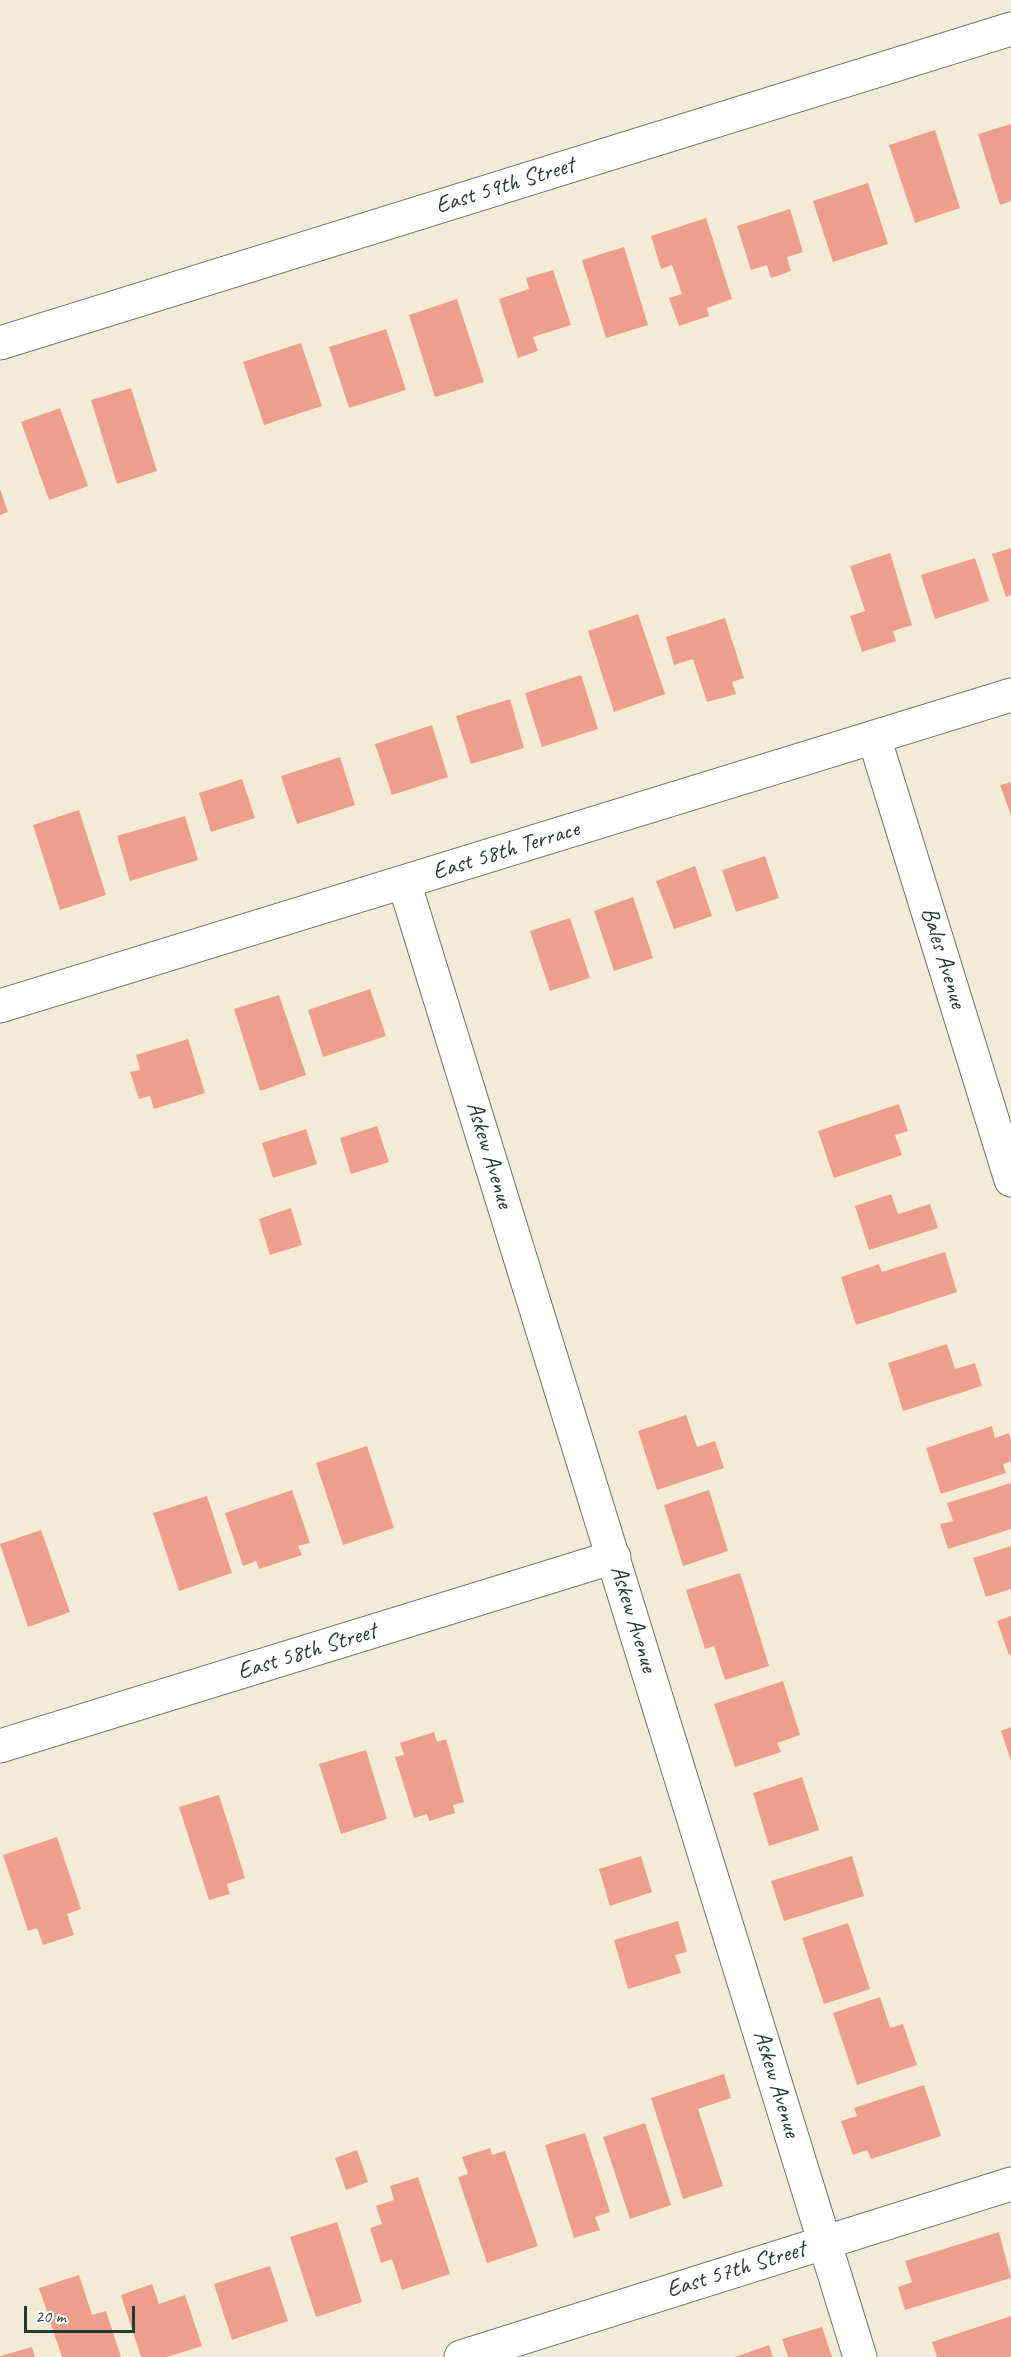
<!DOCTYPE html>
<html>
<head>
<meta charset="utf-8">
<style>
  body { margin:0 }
  #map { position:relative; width:1011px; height:2357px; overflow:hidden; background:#f4ebd7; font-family:Caveat,sans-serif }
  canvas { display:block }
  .scale { position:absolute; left:24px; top:2306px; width:111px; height:27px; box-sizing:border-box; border:3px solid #1f3d34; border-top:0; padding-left:8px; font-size:18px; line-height:21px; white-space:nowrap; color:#1f3d34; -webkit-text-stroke:4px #fff; paint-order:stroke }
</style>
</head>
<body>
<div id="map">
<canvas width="1011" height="2357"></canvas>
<div class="scale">20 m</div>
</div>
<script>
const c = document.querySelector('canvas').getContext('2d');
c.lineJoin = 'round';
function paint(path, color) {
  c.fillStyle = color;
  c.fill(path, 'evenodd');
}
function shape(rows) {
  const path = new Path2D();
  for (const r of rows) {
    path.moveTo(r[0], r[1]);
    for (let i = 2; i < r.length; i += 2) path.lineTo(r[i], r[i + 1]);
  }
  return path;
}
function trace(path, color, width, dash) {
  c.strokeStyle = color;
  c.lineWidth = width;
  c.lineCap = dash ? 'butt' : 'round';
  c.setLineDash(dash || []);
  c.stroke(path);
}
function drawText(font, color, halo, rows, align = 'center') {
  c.font = font + ' Caveat,sans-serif';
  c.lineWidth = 6;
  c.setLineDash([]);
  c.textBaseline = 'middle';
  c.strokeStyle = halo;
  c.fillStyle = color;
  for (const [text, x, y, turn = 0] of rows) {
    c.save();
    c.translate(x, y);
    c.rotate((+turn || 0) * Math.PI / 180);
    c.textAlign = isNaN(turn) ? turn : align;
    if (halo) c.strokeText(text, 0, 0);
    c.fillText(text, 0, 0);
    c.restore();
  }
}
const building = shape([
  [1011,124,1011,201,1000,205,978,134],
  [935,130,960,208,915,223,889,145],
  [868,183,888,244,833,262,813,201],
  [790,209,803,252,787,257,791,271,771,278,767,265,751,270,737,226],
  [706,218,732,299,707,308,709,316,679,326,669,298,682,294,672,265,661,269,651,236],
  [624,247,648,325,606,338,582,260],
  [553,270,571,325,533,337,538,351,518,358,499,299,529,289,526,278],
  [457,299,484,382,435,397,409,315],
  [386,329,406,390,349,408,329,347],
  [301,343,322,406,264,425,243,362],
  [131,388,157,471,117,484,91,400],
  [60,408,88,486,49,500,21,422],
  [0,489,8,512,0,515],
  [1011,548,1011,595,1006,597,992,554],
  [890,553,912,625,893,631,896,641,862,652,850,616,865,611,850,566],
  [975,558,989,601,935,619,921,575],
  [638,614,665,694,614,712,588,631],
  [725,618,744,678,732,682,736,694,707,702,693,659,674,665,666,637],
  [581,675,598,729,542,747,525,693],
  [510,699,524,748,471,764,456,716],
  [432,725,448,777,392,795,375,744],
  [340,757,355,805,297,824,281,776],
  [242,779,255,818,211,832,199,793],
  [1011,782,1011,815,1000,785],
  [79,810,106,895,60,910,33,825],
  [185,816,198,860,130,881,117,836],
  [765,856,779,898,736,912,722,870],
  [695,866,712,916,674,929,656,881],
  [633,897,653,958,614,971,594,911],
  [570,918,590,978,550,991,530,931],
  [370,989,386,1036,323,1057,308,1010],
  [279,995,306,1075,260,1091,234,1009],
  [188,1039,205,1093,154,1109,150,1096,139,1099,130,1072,140,1070,136,1055],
  [899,1104,908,1131,895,1135,902,1155,834,1178,818,1131],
  [377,1126,389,1162,351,1174,340,1138],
  [306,1129,317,1164,273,1178,262,1143],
  [891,1194,898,1214,930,1204,938,1228,869,1250,855,1206],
  [291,1208,302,1245,270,1255,259,1219],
  [945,1252,957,1292,856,1325,841,1277,879,1264,882,1272],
  [947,1344,955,1369,975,1363,982,1386,903,1411,888,1363],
  [686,1415,697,1447,715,1441,724,1468,657,1490,638,1431],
  [992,1426,995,1438,1009,1433,1011,1440,1011,1461,1003,1464,1006,1473,941,1494,926,1448],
  [367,1446,394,1528,343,1545,316,1463],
  [1011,1483,1011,1529,948,1549,940,1524,953,1521,947,1503],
  [292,1490,310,1543,298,1546,302,1555,259,1569,256,1561,243,1566,225,1513],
  [709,1490,728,1551,683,1566,664,1505],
  [207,1496,232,1573,179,1591,153,1513],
  [41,1530,70,1612,28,1627,0,1544],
  [1011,1546,1011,1589,986,1597,973,1558],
  [740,1573,769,1666,725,1680,714,1646,705,1649,686,1590],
  [1011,1616,1011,1655,1009,1655,997,1621],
  [783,1681,800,1735,777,1743,781,1752,735,1767,714,1704],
  [1011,1727,1011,1761,1001,1731],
  [434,1732,437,1742,446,1739,464,1802,453,1805,455,1813,429,1821,427,1814,414,1818,395,1757,404,1755,400,1743],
  [366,1750,387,1819,341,1834,319,1764],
  [802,1777,819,1830,769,1846,753,1793],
  [219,1795,245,1878,227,1884,230,1894,209,1900,179,1807],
  [57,1837,81,1909,67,1914,74,1935,43,1945,37,1928,28,1931,3,1855],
  [641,1856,652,1892,610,1906,599,1869],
  [852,1856,864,1896,784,1921,771,1881],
  [678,1921,687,1952,675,1955,681,1973,628,1989,614,1940],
  [848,1923,870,1989,824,2004,802,1938],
  [880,1997,890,2028,903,2024,917,2065,857,2085,833,2013],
  [724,2074,731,2098,698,2109,723,2186,683,2199,651,2098],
  [924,2085,941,2136,871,2159,867,2150,853,2155,841,2121,857,2116,854,2108],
  [645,2123,671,2205,630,2219,603,2137],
  [585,2133,610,2212,595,2217,600,2230,574,2238,545,2145],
  [490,2148,492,2155,505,2151,538,2246,487,2263,458,2177,468,2174,462,2157],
  [357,2150,368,2182,346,2190,335,2158],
  [418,2177,450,2274,402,2290,392,2259,381,2263,370,2228,382,2224,376,2206,394,2200,390,2186],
  [337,2222,362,2302,316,2317,290,2237],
  [999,2232,1011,2278,905,2310,898,2287,912,2282,905,2261],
  [270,2266,288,2321,232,2340,214,2284],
  [79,2275,92,2315,106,2311,121,2357,62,2357,39,2288],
  [152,2284,159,2304,185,2295,202,2346,167,2357,141,2357,121,2295],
  [1011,2316,1011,2357,937,2357,932,2342],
  [822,2327,832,2357,788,2357,782,2339],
  [769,2345,773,2357,735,2357],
  [32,2347,35,2357,0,2357,0,2356]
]);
const street = shape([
  [874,737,1011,1180],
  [404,882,860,2357],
  [0,1006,1011,695],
  [0,1746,614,1557],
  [461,2357,1011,2184]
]);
const secondary = shape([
  [0,343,1011,29]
]);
const streetNames = [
  ["East 59th Street",505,186,-17],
  ["East 58th Terrace",506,851,-17],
  ["Bales Avenue",943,958,73],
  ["Askew Avenue",489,1155,73],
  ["Askew Avenue",633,1619,73],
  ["East 58th Street",307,1652,-17],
  ["Askew Avenue",776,2084,73],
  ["East 57th Street",736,2270,-17]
];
paint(building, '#ee9f8b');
trace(street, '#6a7a6d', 35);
trace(secondary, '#6a7a6d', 35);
trace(street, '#fff', 33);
trace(secondary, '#fff', 33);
drawText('24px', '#1f3d34', '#fff', streetNames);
</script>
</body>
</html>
